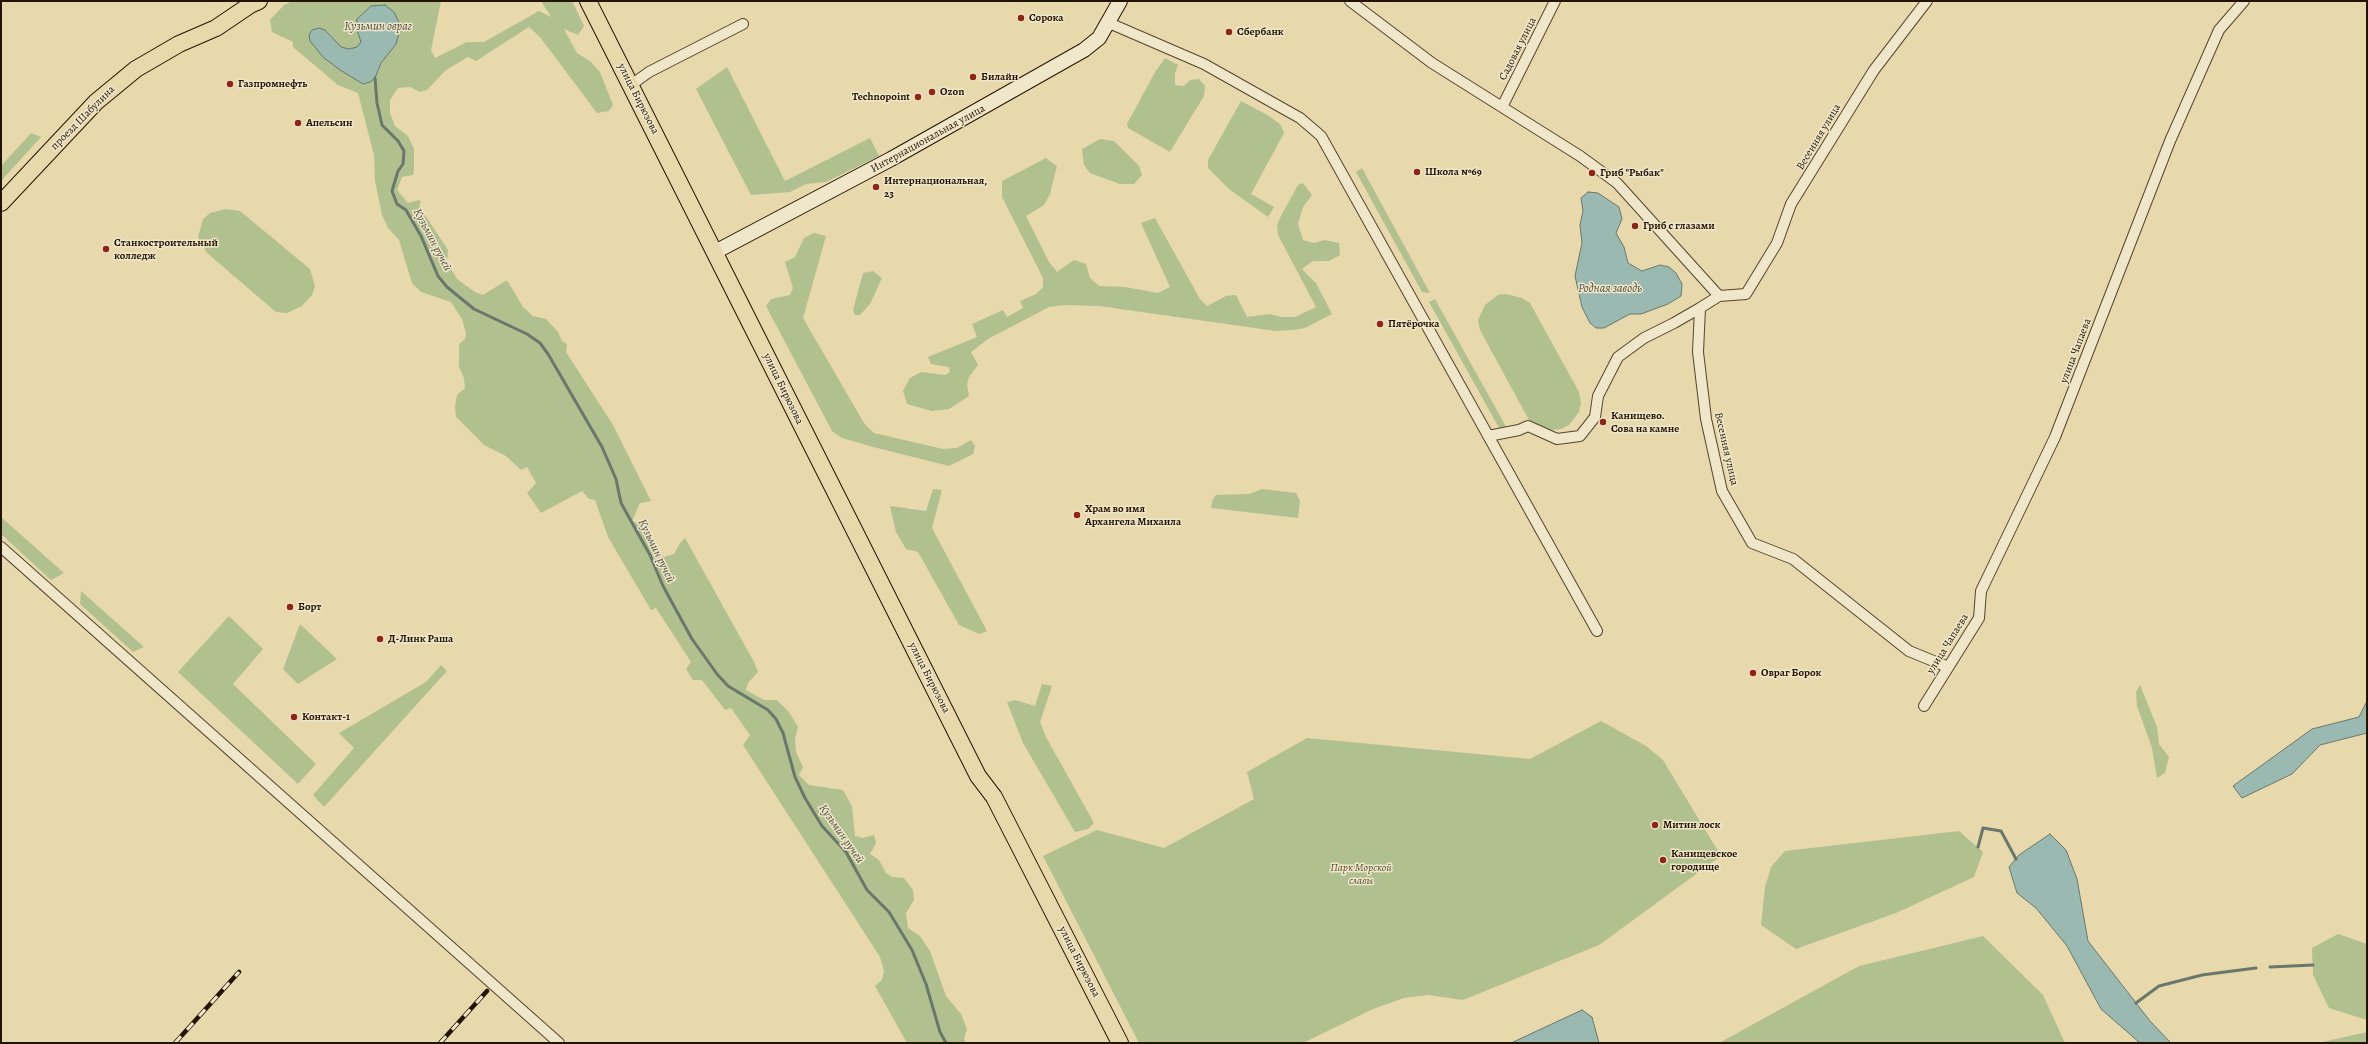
<!DOCTYPE html>
<html>
<head>
<meta charset="utf-8">
<style>
  body { margin:0 }
  #map { position:relative; width:2368px; height:1044px; overflow:hidden; background:#e8d9ac; font-family:Alegreya,serif }
  canvas { display:block }
  .frame { position:absolute; inset:0; border:2px solid #231401; pointer-events:none }
</style>
</head>
<body>
<div id="map">
<canvas width="2368" height="1044"></canvas>
<div class="frame"></div>
</div>
<script>
const c = document.querySelector('canvas').getContext('2d');
c.lineJoin = 'round';
function paint(path, color) {
  c.fillStyle = color;
  c.fill(path, 'evenodd');
}
function shape(rows) {
  const path = new Path2D();
  for (const r of rows) {
    path.moveTo(r[0], r[1]);
    for (let i = 2; i < r.length; i += 2) path.lineTo(r[i], r[i + 1]);
  }
  return path;
}
function trace(path, color, width, dash) {
  c.strokeStyle = color;
  c.lineWidth = width;
  c.lineCap = dash ? 'butt' : 'round';
  c.setLineDash(dash || []);
  c.stroke(path);
}
function drawText(font, color, halo, rows, align = 'center') {
  c.font = font + ' Alegreya,serif';
  c.lineWidth = 3;
  c.setLineDash([]);
  c.textBaseline = 'middle';
  c.strokeStyle = halo;
  c.fillStyle = color;
  for (const [text, x, y, turn = 0] of rows) {
    c.save();
    c.translate(x, y);
    c.rotate((+turn || 0) * Math.PI / 180);
    c.textAlign = isNaN(turn) ? turn : align;
    if (halo) c.strokeText(text, 0, 0);
    c.fillText(text, 0, 0);
    c.restore();
  }
}
const green = shape([
  [292,1,441,1,431,50,435,58,467,42,484,42,539,11,551,17,541,1,572,1,584,26,578,35,564,29,577,53,591,62,600,72,613,105,609,111,597,113,540,37,529,27,476,61,468,57,446,70,427,90,420,92,410,87,398,88,390,100,390,113,395,126,408,136,414,149,414,169,413,175,402,177,397,190,408,203,419,200,421,202,419,206,448,250,447,262,457,279,475,292,483,295,507,280,523,307,533,316,546,319,558,332,562,341,567,344,566,352,613,425,651,501,640,503,632,521,649,529,654,546,664,557,674,554,680,543,685,538,754,662,758,672,748,683,746,690,764,700,777,700,789,712,798,727,795,739,796,752,803,767,799,775,809,785,843,790,852,806,855,836,863,838,874,835,876,843,870,854,879,860,886,873,892,877,904,878,913,890,914,900,906,913,908,928,920,936,930,951,946,996,961,1014,967,1029,964,1039,966,1043,907,1043,875,986,882,980,884,971,880,957,743,745,750,735,731,708,725,710,702,680,693,680,686,669,691,662,656,608,651,610,608,537,595,500,589,499,582,491,541,513,527,493,536,483,527,467,521,470,506,456,484,445,456,417,455,406,457,395,465,388,464,378,459,367,459,344,465,339,466,333,462,319,451,302,421,292,412,283,399,240,388,228,382,215,375,181,374,155,358,93,338,85,293,47,293,42,272,32,270,20,284,5],
  [1165,58,1178,65,1175,73,1175,85,1184,86,1190,80,1199,79,1205,86,1204,96,1170,152,1128,128,1127,124,1155,72],
  [727,67,785,181,870,138,879,156,826,182,806,184,790,192,751,195,696,89],
  [1241,101,1269,116,1280,124,1284,133,1251,194,1274,207,1268,217,1229,189,1208,168,1208,160],
  [31,133,41,137,1,181,1,166],
  [1100,139,1114,141,1139,166,1142,175,1134,184,1120,184,1090,173,1084,165,1082,149],
  [1046,158,1057,166,1050,194,1044,205,1026,216,1049,262,1057,272,1074,260,1086,264,1090,278,1099,286,1125,287,1158,293,1170,287,1141,223,1155,218,1200,299,1207,306,1226,296,1236,295,1247,317,1270,314,1281,317,1295,317,1316,307,1278,235,1277,225,1281,216,1298,185,1303,183,1312,195,1303,207,1298,224,1303,240,1314,243,1325,240,1339,243,1340,255,1329,261,1313,261,1302,269,1316,283,1332,314,1305,328,1293,330,1276,331,1099,306,1065,305,1049,307,988,339,971,352,978,365,969,377,967,384,969,396,949,409,932,411,907,404,903,391,910,378,921,372,945,375,950,372,949,367,931,364,928,357,977,337,972,324,1003,310,1007,317,1023,308,1020,301,1036,294,1043,287,1043,278,1002,197,1002,181],
  [1362,168,1430,293,1422,292,1356,172],
  [226,209,240,211,310,269,315,286,312,295,302,306,287,313,276,312,207,253,198,237,203,219,210,213],
  [814,233,826,236,803,318,864,423,874,433,943,449,957,448,971,440,975,446,973,454,949,466,873,447,842,438,832,431,766,306,771,299,790,295,793,288,785,262,795,257,804,238],
  [873,271,882,278,870,304,860,315,855,315,853,310,863,273],
  [1506,294,1522,298,1530,303,1579,392,1581,403,1579,412,1569,425,1561,429,1545,431,1530,422,1480,330,1478,320,1485,305,1498,295],
  [1435,299,1509,432,1503,435,1429,302],
  [933,489,942,490,932,528,987,631,979,634,959,625,918,552,906,549,896,532,890,506,926,511],
  [1262,489,1296,493,1300,501,1298,518,1211,508,1213,499,1216,495,1249,494],
  [1,517,64,573,51,580,1,534],
  [81,591,144,647,133,652,80,604],
  [229,616,263,649,233,684,316,764,298,784,178,672],
  [300,624,337,659,298,684,283,669],
  [441,665,447,671,324,807,313,795,354,748,339,733,426,682],
  [1042,684,1052,686,1040,722,1046,737,1094,823,1088,829,1075,832,1023,743,1007,702,1015,700,1035,706],
  [2140,685,2157,727,2159,744,2169,757,2165,773,2157,778,2152,748,2137,706,2136,692],
  [1601,721,1646,746,1663,760,1721,856,1599,945,1463,1000,1428,995,1404,998,1373,1009,1303,1043,1139,1043,1043,856,1097,830,1164,848,1254,799,1247,772,1307,738,1530,759],
  [1959,831,1983,852,1974,877,1896,913,1796,949,1761,925,1765,887,1771,867,1785,851],
  [2338,934,2367,944,2367,1020,2329,1008,2313,975,2312,948],
  [1983,936,2043,995,2065,1043,1719,1043,1859,966],
  [2367,1032,2367,1043,2318,1043]
]);
const water = shape([
  [385,5,394,12,401,27,396,44,381,63,375,78,370,82,363,84,340,70,323,57,310,41,309,35,312,30,319,28,325,30,341,47,349,49,357,47,361,42,356,27,357,19,371,6,385,5],
  [1588,192,1598,193,1619,207,1622,219,1616,233,1624,247,1628,263,1642,271,1660,265,1669,267,1676,273,1682,284,1681,296,1668,304,1641,314,1630,314,1604,328,1596,328,1590,323,1582,307,1575,276,1582,243,1580,225,1583,211,1581,198,1588,192],
  [2367,701,2367,733,2320,745,2292,774,2242,798,2233,786,2312,729,2359,717,2367,701],
  [2050,834,2066,850,2077,879,2088,941,2150,1021,2171,1043,2140,1043,2101,1009,2067,946,2036,908,2017,893,2009,867,2019,855,2050,834],
  [1582,1010,1592,1017,1599,1043,1511,1043,1582,1010]
]);
const stream = shape([
  [375,78,377,103,382,125,398,141,404,151,403,164,398,171,392,191,397,204,406,210,421,236,438,276,447,287,474,309,527,334,540,343,548,354,602,447,616,479,621,503,650,555,663,586,692,639,717,674,728,686,768,710,776,719,783,733,795,777,805,798,822,826,846,852,867,890,889,912,912,950,926,984,940,1032,946,1043],
  [1978,847,1983,828,2001,831,2016,859],
  [2270,967,2313,965],
  [2136,1003,2159,986,2202,975,2256,968]
]);
const street = shape([
  [1350,1,1432,63,1580,156,1617,183,1719,296,1746,294,1777,243,1791,204,1874,70,1927,1],
  [1109,23,1204,64,1300,118,1321,136,1597,631],
  [631,85,649,72,743,24],
  [1502,107,1555,1],
  [1719,296,1700,308,1698,352,1706,419,1722,491,1752,543,1793,559,1909,651,1948,667],
  [1488,436,1519,430,1528,426,1557,439,1580,436,1595,417,1598,396,1618,357,1644,338,1674,323,1700,308],
  [1,547,559,1043],
  [1924,706,1979,618,1981,591,2055,437,2170,141,2219,30,2244,1]
]);
const secondary = shape([
  [715,252,891,159,1084,50,1099,38,1120,1]
]);
const primary = shape([
  [588,1,978,776,994,797,1120,1043],
  [1,203,96,102,136,69,179,44,216,28,250,5,259,1]
]);
const rail = shape([
  [175,1043,239,972],
  [440,1043,487,991]
]);
const markers = [
  [1021,18,4,"#8f2418"],
  [1229,32,4,"#8f2418"],
  [973,77,4,"#8f2418"],
  [230,84,4,"#8f2418"],
  [932,92,4,"#8f2418"],
  [918,97,4,"#8f2418"],
  [298,123,4,"#8f2418"],
  [1417,172,4,"#8f2418"],
  [1592,173,4,"#8f2418"],
  [876,187,4,"#8f2418"],
  [1635,226,4,"#8f2418"],
  [106,249,4,"#8f2418"],
  [1380,324,4,"#8f2418"],
  [1603,422,4,"#8f2418"],
  [1077,515,4,"#8f2418"],
  [290,607,4,"#8f2418"],
  [380,639,4,"#8f2418"],
  [1753,673,4,"#8f2418"],
  [294,717,4,"#8f2418"],
  [1655,825,4,"#8f2418"],
  [1663,860,4,"#8f2418"]
];
const poiNames = [
  ["Сорока",1029,18],
  ["Сбербанк",1237,32],
  ["Билайн",981,77],
  ["Газпромнефть",238,84],
  ["Ozon",940,92],
  ["Technopoint",910,97,"right"],
  ["Апельсин",306,123],
  ["Школа №69",1425,172],
  ["Гриб \"Рыбак\"",1600,173],
  ["Интернациональная,",884,181],
  ["23",884,194],
  ["Гриб с глазами",1643,226],
  ["Станкостроительный",114,243],
  ["колледж",114,256],
  ["Пятёрочка",1388,324],
  ["Канищево.",1611,416],
  ["Сова на камне",1611,429],
  ["Храм во имя",1085,509],
  ["Архангела Михаила",1085,522],
  ["Борт",298,607],
  ["Д-Линк Раша",388,639],
  ["Овраг Борок",1761,673],
  ["Контакт-1",302,717],
  ["Митин лоск",1663,825],
  ["Канищевское",1671,854],
  ["городище",1671,867]
];
const streetNames = [
  ["Садовая улица",1518,49,-63],
  ["улица Бирюзова",638,99,63],
  ["проезд Шабулина",83,118,-45],
  ["Весенняя улица",1819,137,-59],
  ["Интернациональная улица",928,139,-29],
  ["улица Чапаева",2076,351,-69],
  ["улица Бирюзова",783,389,64],
  ["Весенняя улица",1726,449,77],
  ["улица Чапаева",1948,644,-58],
  ["улица Бирюзова",929,678,63],
  ["улица Бирюзова",1079,962,63]
];
const parkNames = [
  ["Парк Морской",1361,868],
  ["славы",1361,881]
];
const waterNames = [
  ["Кузьмин овраг",378,27],
  ["Кузьмин ручей",432,240,62],
  ["Родная заводь",1610,289],
  ["Кузьмин ручей",656,551,64],
  ["Кузьмин ручей",841,834,55]
];
paint(green, '#b0c08e');
paint(water, '#99b9b1');
trace(water, '#6a776b', 1);
trace(stream, '#6a776b', 3);
trace(street, '#54452c', 12);
trace(secondary, '#231401', 16);
trace(primary, '#231401', 18);
trace(street, '#f0e6c9', 10);
trace(secondary, '#f0e6c9', 14);
trace(primary, '#e8d9ac', 16);
trace(rail, '#231401', 4.5);
trace(rail, '#f0e6c9', 3, [9]);
for (const [x, y, r, color] of markers) {
  const dot = new Path2D();
  dot.arc(x, y, r, 0, 2 * Math.PI);
  c.fillStyle = color;
  c.fill(dot);
  trace(dot, '#f0e6c9', 1.5);
}
drawText('bold 11px', '#231401', '#f0e6c9', poiNames, 'left');
drawText('11px', '#231401', '#f0e6c9', streetNames);
drawText('italic 11px', '#545032', '#f0e6c9', parkNames);
drawText('italic 12px', '#4c4e3f', '#f0e6c9', waterNames);
</script>
</body>
</html>
